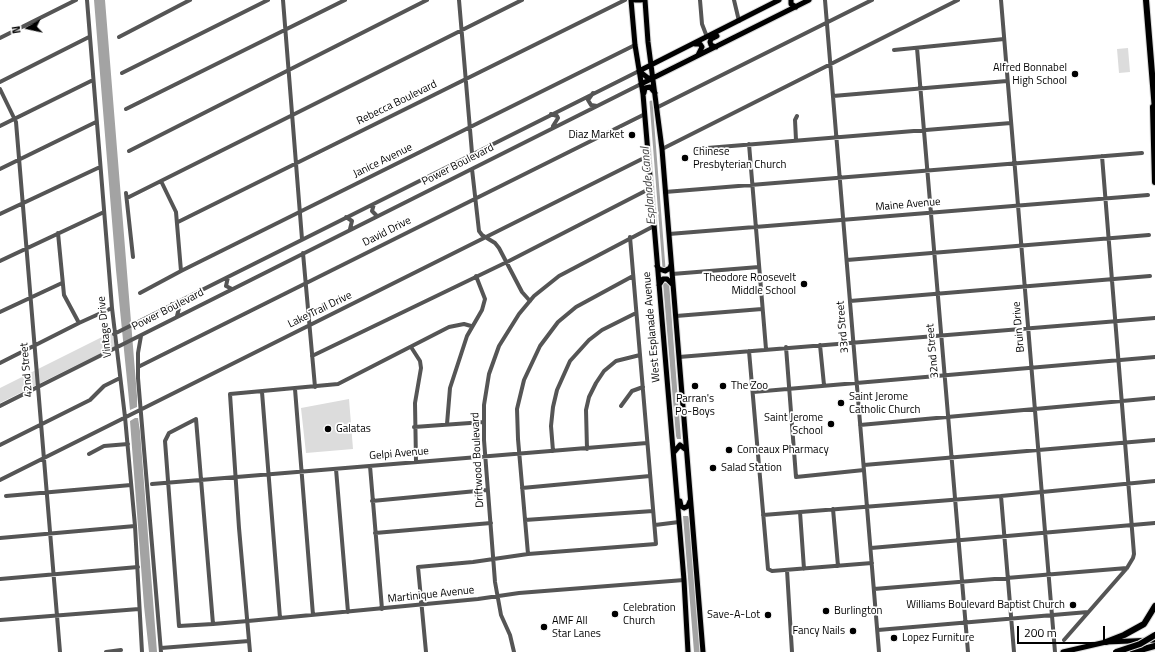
<!DOCTYPE html>
<html>
<head>
<meta charset="utf-8">
<style>
  body { margin:0 }
  #map { position:relative; width:1155px; height:652px; overflow:hidden; background:#fff; font-family:"Titillium Web",sans-serif }
  canvas { display:block }
  .north { position:absolute; left:8px; top:8px; width:40px; height:40px; -webkit-text-stroke:3px #fff; paint-order:stroke; rotate:261deg; font-size:11px; font-weight:700; line-height:16px; text-align:center; color:#000 }
  .north::after { content:''; display:block; margin:auto; width:14px; height:18px; background:#000; clip-path:polygon(50% 0,100% 100%,50% 72%,0 100%) }
  .scale { position:absolute; left:1017px; top:626px; width:88px; height:18px; box-sizing:border-box; border:2px solid #000; border-top:0; padding-left:5px; font-size:12px; line-height:14px; white-space:nowrap; color:#000; -webkit-text-stroke:3px #fff; paint-order:stroke }
</style>
</head>
<body>
<div id="map">
<canvas width="1155" height="652"></canvas>
<div class="north">N</div>
<div class="scale">200 m</div>
</div>
<script>
const c = document.querySelector('canvas').getContext('2d');
c.lineJoin = 'round';
function paint(path, color) {
  c.fillStyle = color;
  c.fill(path, 'evenodd');
}
function shape(rows) {
  const path = new Path2D();
  for (const r of rows) {
    path.moveTo(r[0], r[1]);
    for (let i = 2; i < r.length; i += 2) path.lineTo(r[i], r[i + 1]);
  }
  return path;
}
function trace(path, color, width, dash) {
  c.strokeStyle = color;
  c.lineWidth = width;
  c.lineCap = dash ? 'butt' : 'round';
  c.setLineDash(dash || []);
  c.stroke(path);
}
function drawText(font, color, halo, rows, align = 'center') {
  c.font = font + ' "Titillium Web",sans-serif';
  c.lineWidth = 3.5;
  c.setLineDash([]);
  c.textBaseline = 'middle';
  c.strokeStyle = halo;
  c.fillStyle = color;
  for (const [text, x, y, turn = 0] of rows) {
    c.save();
    c.translate(x, y);
    c.rotate((+turn || 0) * Math.PI / 180);
    c.textAlign = isNaN(turn) ? turn : align;
    if (halo) c.strokeText(text, 0, 0);
    c.fillText(text, 0, 0);
    c.restore();
  }
}
const green = shape([
  [1128,48,1130,72,1119,73,1117,49],
  [112,332,115,346,0,403,0,388],
  [349,399,353,449,306,453,301,408]
]);
const water = shape([
  [94,0,105,0,137,396,137,407,130,410,116,270],
  [663,283,669,283,681,439,677,439,676,436],
  [135,418,138,418,140,431,157,652,149,652,144,606,130,421],
  [683,516,688,516,689,518,700,652,694,652]
]);
const canal = shape([
  [651,102,664,268]
]);
const minor = shape([
  [87,0,112,308,125,417,135,526,142,652],
  [283,0,302,239],
  [459,0,472,153],
  [700,0,702,24,707,37],
  [734,0,739,21],
  [825,0,879,652],
  [1001,0,1055,652],
  [119,37,190,0],
  [0,38,76,0],
  [917,48,968,652],
  [894,50,1004,39],
  [122,73,268,0],
  [0,82,89,37],
  [0,89,16,122,60,652],
  [593,93,588,100,591,105,597,106],
  [833,96,1007,81],
  [658,107,872,0],
  [126,109,345,0],
  [551,114,557,116,558,118,553,126],
  [0,126,93,80],
  [796,140,795,120,797,116],
  [749,144,766,349],
  [662,149,958,0],
  [695,149,1011,123],
  [129,151,427,0],
  [0,169,96,122],
  [472,169,479,231,482,235,495,243,499,248,522,292,530,301],
  [161,181,176,212,181,271],
  [665,192,1142,153],
  [126,193,133,257],
  [127,198,522,0],
  [374,204,372,211,377,216],
  [0,214,100,167],
  [346,217,352,221,350,229],
  [178,222,625,0],
  [58,233,64,295,79,323],
  [669,234,1148,195],
  [303,253,315,387],
  [847,260,1149,235],
  [0,261,104,212],
  [672,274,759,267],
  [228,277,226,286,232,289],
  [140,293,181,271,635,45],
  [850,301,1150,276],
  [172,304,179,308,177,316],
  [0,312,62,283],
  [676,316,762,309],
  [114,334,639,71],
  [141,336,138,353,138,378,161,652],
  [820,345,824,385],
  [411,347,420,361,421,368,415,403,416,462],
  [786,347,796,477,864,470],
  [749,351,768,569,772,571,872,563],
  [312,356,509,261,651,188],
  [679,357,1155,318],
  [0,363,79,323,112,308],
  [138,367,645,114],
  [295,389,313,615],
  [262,392,280,618],
  [753,392,1155,357],
  [0,406,641,84],
  [621,406,632,391,643,387],
  [447,424,450,388,467,336,482,310,485,299,476,276],
  [860,425,1155,398],
  [414,427,484,422],
  [0,445,90,400,104,386,120,378],
  [587,449,586,410,589,397,596,383,604,371,616,361,640,355],
  [553,451,551,426,553,407,557,390,570,361,589,340,602,330,636,313],
  [89,454,104,446,128,444],
  [864,465,1155,440],
  [370,466,382,609],
  [336,469,348,612],
  [0,480,648,156],
  [152,484,647,443],
  [522,488,650,476],
  [6,496,131,485],
  [1001,496,1014,652],
  [372,501,487,490],
  [833,509,838,566],
  [800,512,804,569],
  [763,515,1001,496,1155,481],
  [525,520,653,511],
  [655,525,679,522],
  [375,533,491,523],
  [0,538,135,526],
  [871,548,1155,523],
  [528,554,518,439,517,409,524,380,540,346,558,322,576,307,633,276],
  [787,570,792,652],
  [0,579,138,567],
  [874,589,1127,568],
  [0,620,139,609],
  [213,624,196,419,169,433,165,441,179,626,213,624,248,621,280,618,478,599,519,593,684,580],
  [878,630,1088,612],
  [1064,640,1127,568,1133,558,1134,554,1102,156],
  [161,648,249,641],
  [106,652,121,650],
  [250,652,239,528,230,394,338,384,449,327,464,324,471,326],
  [426,652,418,567,473,562,528,554,656,544,630,237],
  [514,652,510,635,501,615,495,582,484,440,484,405,489,374,499,346,519,314,534,296,559,276,654,226]
]);
const major = shape([
  [631,0,635,45,643,94,684,580,688,652],
  [635,0,641,0],
  [645,0,648,42,662,149,703,652],
  [791,0,791,4,796,7],
  [695,44,700,44,702,47,698,55],
  [716,47,711,45,710,42,711,39,717,36],
  [639,71,779,0],
  [639,71,648,78,653,78],
  [641,84,809,0],
  [644,93,645,88,650,87,655,93],
  [657,266,659,269,665,271,670,268,671,265],
  [659,285,663,279,667,279,673,285],
  [674,452,680,445,685,449],
  [680,501,681,506,684,508,688,506,690,501],
  [1063,652,1106,642,1155,640]
]);
const highway = shape([
  [1146,0,1155,110],
  [1153,107,1155,182],
  [1106,642,1124,635,1144,624,1155,606],
  [1133,652,1155,646]
]);
const highwayBridge = shape([
  [1116,652,1140,644,1155,635]
]);
const markers = [
  [1075,74,4,"#000"],
  [632,135,4,"#000"],
  [685,158,4,"#000"],
  [804,284,4,"#000"],
  [695,386,4,"#000"],
  [723,386,4,"#000"],
  [841,403,4,"#000"],
  [831,424,4,"#000"],
  [328,429,4,"#000"],
  [729,450,4,"#000"],
  [713,468,4,"#000"],
  [1073,605,4,"#000"],
  [826,611,4,"#000"],
  [615,614,4,"#000"],
  [768,615,4,"#000"],
  [544,627,4,"#000"],
  [853,631,4,"#000"],
  [894,638,4,"#000"]
];
const poiNames = [
  ["Alfred Bonnabel",1067,68,"right"],
  ["High School",1067,81,"right"],
  ["Diaz Market",624,135,"right"],
  ["Chinese",693,152],
  ["Presbyterian Church",693,165],
  ["Theodore Roosevelt",796,278,"right"],
  ["Middle School",796,291,"right"],
  ["The Zoo",731,386],
  ["Saint Jerome",849,397],
  ["Catholic Church",849,410],
  ["Parran's",695,399,"center"],
  ["Po-Boys",695,412,"center"],
  ["Saint Jerome",823,418,"right"],
  ["School",823,431,"right"],
  ["Galatas",336,429],
  ["Comeaux Pharmacy",737,450],
  ["Salad Station",721,468],
  ["Williams Boulevard Baptist Church",1065,605,"right"],
  ["Celebration",623,608],
  ["Church",623,621],
  ["Burlington",834,611],
  ["Save-A-Lot",760,615,"right"],
  ["AMF All",552,621],
  ["Star Lanes",552,634],
  ["Fancy Nails",845,631,"right"],
  ["Lopez Furniture",902,638]
];
const streetNames = [
  ["Rebecca Boulevard",397,103,-26],
  ["Janice Avenue",383,161,-26],
  ["Power Boulevard",458,165,-27],
  ["Maine Avenue",908,205,-5],
  ["David Drive",387,232,-27],
  ["Power Boulevard",168,310,-27],
  ["Lake Trail Drive",320,310,-26],
  ["Vintage Drive",105,327,-96],
  ["West Esplanade Avenue",652,327,-95],
  ["33rd Street",843,327,-95],
  ["Bruin Drive",1019,327,-95],
  ["32nd Street",933,351,-95],
  ["42nd Street",27,370,-95],
  ["Gelpi Avenue",399,454,-5],
  ["Driftwood Boulevard",478,460,-93],
  ["Martinique Avenue",431,595,-6]
];
const waterNames = [
  ["Esplanade Canal",649,186,-95]
];
paint(green, '#dcdcdc');
paint(water, '#a3a3a3');
trace(canal, '#a3a3a3', 3);
trace(major, '#dbdbdb', 7);
trace(highway, '#dbdbdb', 8);
trace(minor, '#555', 4);
trace(major, '#000', 5);
trace(highway, '#000', 6);
trace(highwayBridge, '#dbdbdb', 8, []);
trace(highwayBridge, '#000', 6);
for (const [x, y, r, color] of markers) {
  const dot = new Path2D();
  dot.arc(x, y, r, 0, 2 * Math.PI);
  c.fillStyle = color;
  c.fill(dot);
  trace(dot, '#fff', 1.5);
}
drawText('11px', '#000', '#fff', poiNames, 'left');
drawText('11px', '#000', '#fff', streetNames);
drawText('italic 12px', '#444', '#fff', waterNames);
</script>
</body>
</html>
